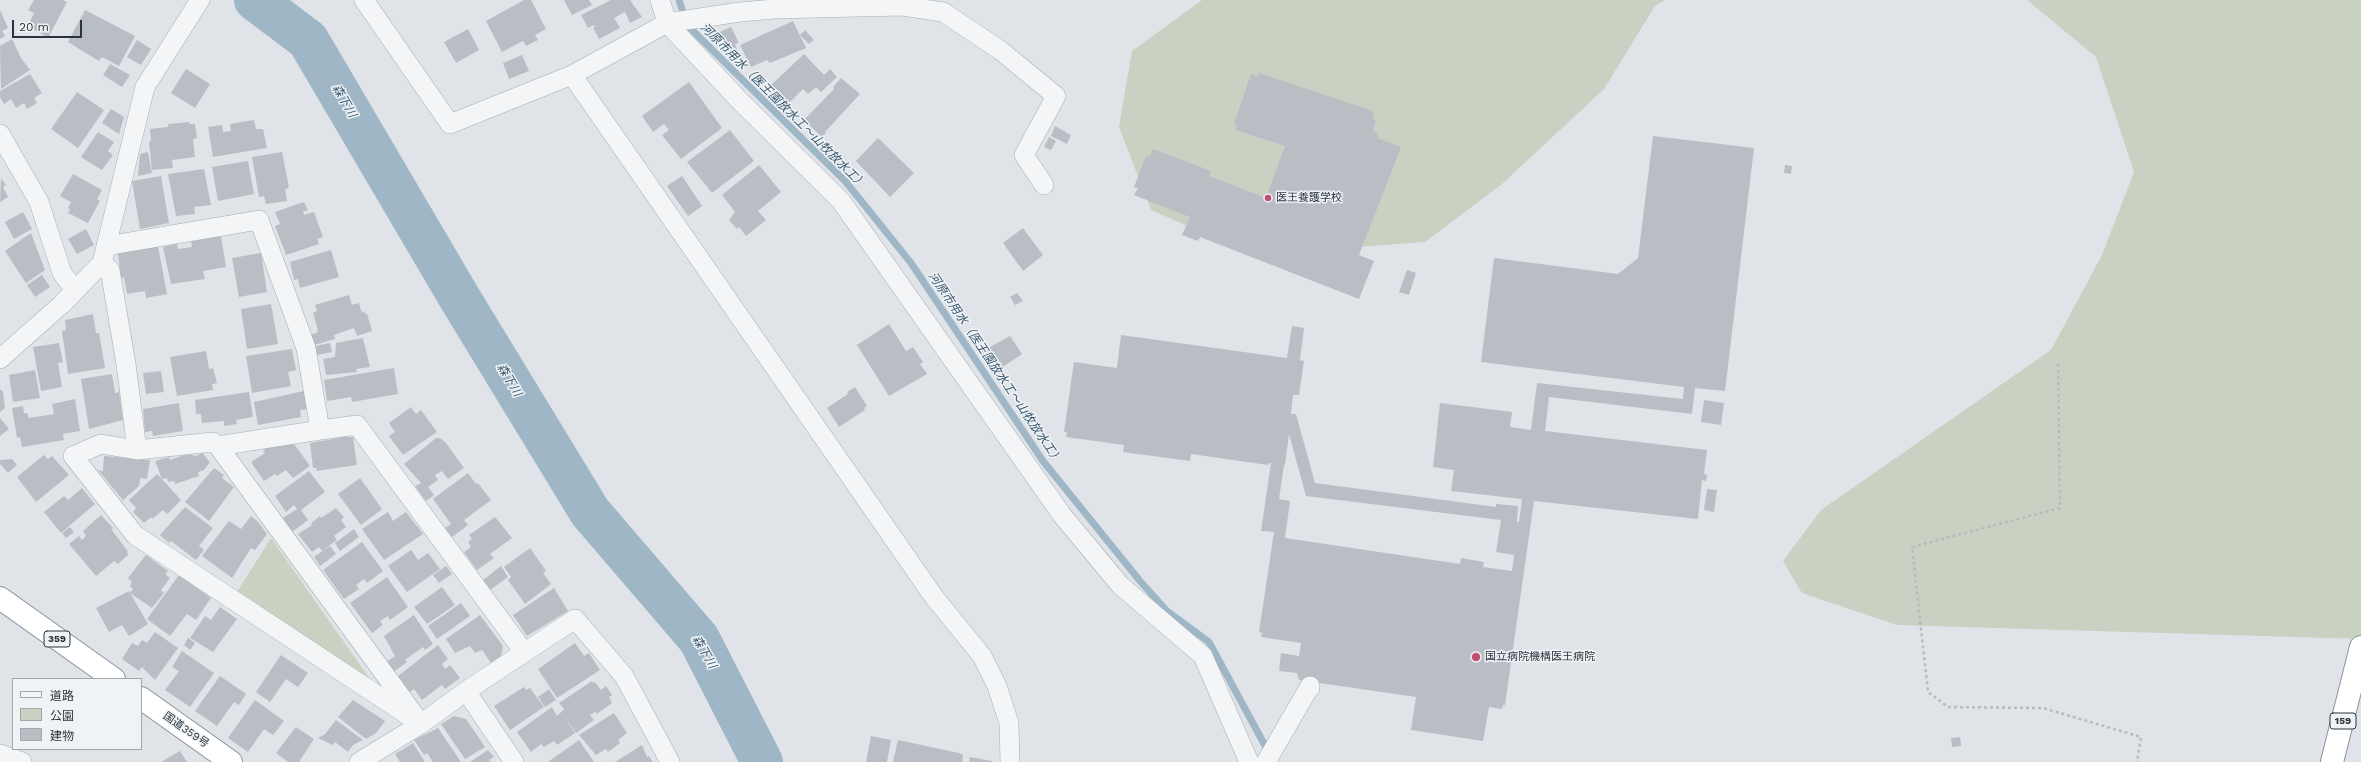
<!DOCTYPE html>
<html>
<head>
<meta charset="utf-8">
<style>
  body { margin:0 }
  #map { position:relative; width:2361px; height:762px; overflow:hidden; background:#e0e4e8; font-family:"Work Sans","Noto Sans JP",sans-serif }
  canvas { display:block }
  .legend { position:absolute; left:12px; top:678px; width:130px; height:72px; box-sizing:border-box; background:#f0f3f6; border:1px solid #a1a7ac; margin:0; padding:5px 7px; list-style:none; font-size:12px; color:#2a343e }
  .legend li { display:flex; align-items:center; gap:8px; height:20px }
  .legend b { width:20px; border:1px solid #a1a7ac }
  .scale { position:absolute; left:12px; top:20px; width:70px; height:18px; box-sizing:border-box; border:2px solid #2a343e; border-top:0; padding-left:5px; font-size:12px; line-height:14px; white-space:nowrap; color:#2a343e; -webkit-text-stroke:3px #f0f3f6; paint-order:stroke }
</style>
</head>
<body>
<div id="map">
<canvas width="2361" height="762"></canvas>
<ul class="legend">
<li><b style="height:5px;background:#f3f5f7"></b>道路</li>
<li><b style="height:11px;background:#c8d1c2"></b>公園</li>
<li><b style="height:11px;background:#b8bec4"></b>建物</li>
</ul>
<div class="scale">20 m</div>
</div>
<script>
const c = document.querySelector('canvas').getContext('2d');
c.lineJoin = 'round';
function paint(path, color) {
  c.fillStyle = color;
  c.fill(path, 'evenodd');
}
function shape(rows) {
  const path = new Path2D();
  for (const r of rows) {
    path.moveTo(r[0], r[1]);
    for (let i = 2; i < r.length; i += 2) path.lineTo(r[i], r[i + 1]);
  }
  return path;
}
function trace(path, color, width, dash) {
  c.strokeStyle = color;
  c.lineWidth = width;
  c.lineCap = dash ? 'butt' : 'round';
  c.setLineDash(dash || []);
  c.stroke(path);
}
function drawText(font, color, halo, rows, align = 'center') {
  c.font = font + ' "Work Sans","Noto Sans JP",sans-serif';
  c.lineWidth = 3;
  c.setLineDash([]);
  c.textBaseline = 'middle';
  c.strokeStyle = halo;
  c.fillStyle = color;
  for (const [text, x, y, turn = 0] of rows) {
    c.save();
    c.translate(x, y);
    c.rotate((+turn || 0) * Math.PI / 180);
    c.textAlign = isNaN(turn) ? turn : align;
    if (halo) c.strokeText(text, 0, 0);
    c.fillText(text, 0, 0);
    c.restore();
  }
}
const green = shape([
  [1202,0,1665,0,1655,6,1604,89,1502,184,1425,242,1253,255,1151,210,1119,127,1132,51],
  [2027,0,2361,0,2361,639,1897,625,1802,593,1783,561,1821,510,2051,350,2102,255,2134,172,2096,57],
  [271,538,374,685,237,592]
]);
const stream = shape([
  [679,0,687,25,846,182,911,263,1043,461,1140,581,1167,611,1209,642,1269,753]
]);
const river = shape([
  [255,0,308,40,459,297,590,512,699,639,762,762]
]);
const building = shape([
  [34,0,63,0,67,2,48,38,32,28,35,24,30,21,34,13,28,10],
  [524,0,531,0,546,29,535,35,538,40,526,46,523,41,502,52,486,21],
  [564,0,589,0,592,5,572,15],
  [611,0,630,0,642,17,630,23,625,12,614,18,620,28,599,39,593,28,595,27,594,25,588,28,581,15],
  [0,10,8,28,2,31,5,36,0,39],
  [85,10,135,36,119,66,102,57,99,61,68,42],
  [793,21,806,48,770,63,767,60,751,67,740,45],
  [731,27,739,43,735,44,738,52,730,55,718,33],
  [468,29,479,50,456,63,444,42],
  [805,30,814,40,809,44,800,35],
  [12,39,21,58,30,70,1,89,0,46],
  [137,40,151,49,141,65,127,57],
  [804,54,824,75,830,69,837,77,821,92,816,87,808,94,803,89,787,105,769,87],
  [522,55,529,71,509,79,503,63],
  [110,64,130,75,122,87,103,75],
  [186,69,210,84,195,108,171,93],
  [1259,73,1370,110,1374,113,1372,119,1376,121,1373,131,1378,133,1377,138,1401,147,1359,255,1374,261,1359,299,1200,237,1198,241,1182,235,1190,217,1134,195,1138,188,1134,187,1146,156,1149,157,1153,149,1211,171,1209,176,1266,198,1285,146,1236,130,1237,125,1234,124,1251,74,1258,77],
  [30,74,42,93,34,98,37,103,27,109,24,103,16,108,11,99,4,104,0,97,0,91],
  [841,78,860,94,825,132,826,133,822,137,804,120,834,89,833,87],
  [689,82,722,128,681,159,662,135,669,130,664,124,653,132,642,116],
  [77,92,104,110,78,148,51,129],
  [111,109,124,117,119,134,102,123],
  [254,120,256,129,263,129,267,148,213,157,208,127,222,125,223,132,231,131,230,124],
  [189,122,189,124,195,124,197,138,193,139,195,157,172,160,173,168,152,170,149,142,151,141,150,129,168,127,168,124],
  [1055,126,1071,135,1067,144,1051,136],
  [730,130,754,161,712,193,687,162],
  [98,132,114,142,108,151,113,155,102,170,81,157],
  [1653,136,1754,148,1725,391,1695,388,1692,414,1549,397,1545,431,1707,450,1704,474,1707,475,1706,481,1702,480,1698,519,1534,501,1505,705,1503,705,1502,709,1489,707,1483,741,1411,730,1416,697,1299,680,1297,673,1279,671,1281,653,1299,656,1301,643,1261,637,1262,633,1259,632,1274,532,1261,531,1271,463,1284,465,1279,499,1290,501,1285,538,1460,564,1461,558,1484,562,1483,567,1512,571,1514,555,1496,552,1501,520,1306,496,1289,434,1285,465,1269,463,1268,465,1191,454,1190,461,1123,452,1124,445,1066,437,1067,432,1064,432,1074,362,1117,368,1121,335,1287,358,1292,326,1304,328,1300,360,1304,361,1299,395,1293,395,1291,414,1296,414,1315,483,1496,507,1496,504,1518,506,1517,522,1519,522,1522,499,1451,491,1454,470,1433,467,1440,403,1512,412,1510,427,1531,430,1537,383,1683,399,1684,387,1481,362,1494,258,1618,274,1638,258],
  [1049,137,1056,141,1051,150,1044,147],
  [878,138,914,173,890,197,856,161],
  [148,152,152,173,138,176,140,154],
  [282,152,289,188,285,189,287,201,266,204,264,196,259,197,252,157],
  [248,161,254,194,218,201,212,167],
  [759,165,781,192,758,211,766,220,746,236,739,227,737,229,729,220,735,212,722,195],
  [1785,165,1792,166,1791,174,1784,173],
  [204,169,211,205,194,207,195,214,176,216,168,174],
  [73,174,102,190,97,199,100,201,88,223,68,213,70,210,68,208,71,202,60,196],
  [161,176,169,223,140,229,132,181],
  [682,176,702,206,688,216,667,186],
  [1,178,6,185,3,187,8,197,0,202],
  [304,202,308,210,303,212,304,215,314,212,323,237,317,239,319,244,286,255,275,226,280,224,275,212],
  [23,212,32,229,14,239,5,222],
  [1023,228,1043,255,1023,271,1003,243],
  [86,229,94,245,77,254,68,239],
  [31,233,45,270,26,283,5,251],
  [221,236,226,267,203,271,205,279,171,284,163,247,177,244,178,249,192,247,191,241],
  [158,246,167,294,146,298,145,291,127,294,124,277,121,278,118,253],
  [331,250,339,277,300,288,298,279,294,280,290,262],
  [261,253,267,292,239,297,232,258],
  [1407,270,1416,273,1409,295,1399,292],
  [42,275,50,287,35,297,27,285],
  [1017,293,1023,301,1015,305,1010,297],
  [349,295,352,305,359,303,361,311,367,314,372,331,357,336,354,328,334,335,335,339,314,345,311,334,317,333,318,330,313,313,317,311,315,305],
  [271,304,278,344,247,349,241,309],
  [93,314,96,333,99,333,105,368,68,374,62,331,66,330,65,320],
  [889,324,906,351,913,347,923,362,920,364,927,374,889,396,857,345],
  [1010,336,1022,354,995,372,992,368,990,369,982,357,983,356,981,352],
  [363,338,370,367,356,369,357,372,326,375,323,359,335,357,336,343],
  [59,343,63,362,58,363,62,387,41,391,33,347],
  [330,343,332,352,317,355,315,346],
  [292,349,296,370,288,372,291,386,252,393,246,356],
  [206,351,209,369,213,368,217,383,212,384,213,390,177,396,170,357],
  [394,368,398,394,352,402,351,397,327,401,324,380],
  [35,370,40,398,13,402,9,375],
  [161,371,164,392,146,394,143,373],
  [112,374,115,393,119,392,123,420,89,429,81,379],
  [855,387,867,406,864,408,865,410,839,427,827,408,848,394,847,392],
  [0,389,3,392,5,408,0,412],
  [304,391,308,409,300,410,301,417,258,425,254,402],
  [249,392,253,417,236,420,237,424,224,426,224,421,202,423,201,414,196,414,195,400],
  [75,399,80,431,63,434,64,440,22,447,20,437,17,438,12,408,23,406,24,413,27,413,29,418,54,414,52,404],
  [1704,400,1724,403,1721,425,1701,422],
  [179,403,183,431,153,436,152,431,145,432,143,409],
  [411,407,416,414,421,410,437,432,403,455,389,436,395,432,389,423],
  [0,418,9,429,0,436],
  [344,437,353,437,357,465,316,471,317,468,313,468,310,443],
  [436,438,440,438,446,443,464,468,448,479,442,471,435,475,438,480,428,487,434,495,426,501,415,486,421,483,404,464],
  [294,444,310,466,293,478,286,470,277,476,275,474,264,481,251,462,265,453,263,451,267,448],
  [202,453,210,462,204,470,198,472,199,476,175,484,174,481,168,482,167,478,162,479,181,500,167,514,163,510,152,519,151,517,144,523,133,512,136,508,129,500,157,474,162,479,155,461,169,457,170,460,187,454,196,456],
  [44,455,48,459,52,456,69,475,36,502,17,477],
  [104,456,150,460,147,479,140,478,139,486,123,500,98,470,103,471],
  [12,459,17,465,8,473,0,464,0,460],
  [214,468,224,475,222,478,234,487,209,521,185,502],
  [309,471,325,492,301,510,308,520,292,532,283,518,297,509,294,505,286,512,275,496],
  [468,473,476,484,478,483,491,500,464,520,468,525,452,537,445,528,451,524,433,499],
  [360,478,382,509,361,525,338,494],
  [82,488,95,504,61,533,44,512,64,496,68,500],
  [1707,489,1717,490,1714,512,1704,510],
  [185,507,213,528,199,546,204,550,196,560,171,541,169,543,160,535],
  [336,508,344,517,341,520,346,527,334,536,337,540,322,551,319,547,312,552,298,534,312,525,311,523,320,516,321,518],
  [388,512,393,521,406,512,423,534,384,560,362,529],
  [101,515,113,528,111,529,127,550,128,555,118,564,114,561,96,576,69,544,79,536,82,540,86,536,83,531],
  [251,516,258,522,267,534,255,550,251,548,232,578,202,556,229,521,241,529],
  [495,517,512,538,490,554,494,558,477,570,464,552,471,547,468,542,472,539,469,535],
  [70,527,74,532,66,538,62,533],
  [354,529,359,537,340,551,335,543],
  [362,542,383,571,367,583,364,579,356,585,359,589,344,599,323,570],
  [330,546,336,554,320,566,314,557],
  [530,548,546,571,543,573,551,584,525,604,508,580,511,577,504,567],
  [411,550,418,560,428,553,440,569,407,592,388,566],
  [146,555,168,571,165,574,170,578,161,590,164,593,152,608,130,593,133,589,130,586,132,582,128,578],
  [446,566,452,574,439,583,433,575],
  [501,566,508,577,490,590,483,580],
  [179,575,211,598,196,620,187,614,170,636,147,619],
  [387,577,408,607,390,620,388,616,380,621,383,625,372,633,350,603],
  [442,587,455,605,427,624,414,607],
  [554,588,568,611,527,636,513,615],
  [129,591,148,624,129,636,122,625,109,632,96,608],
  [461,603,470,616,437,639,428,626],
  [220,607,237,619,213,652,190,638,205,616,211,620],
  [414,615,433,644,425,650,423,647,405,660,407,662,392,673,385,663,395,656,384,636],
  [480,615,503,646,501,656,491,663,482,650,475,653,470,646,455,653,446,639],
  [155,632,178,648,155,680,142,667,139,671,122,659,132,643,138,646,142,640,147,643],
  [188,638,195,643,190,650,184,645],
  [575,643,584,656,589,653,600,670,557,698,538,669],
  [438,645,448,659,442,664,445,669,450,665,460,678,445,689,442,685,422,700,414,689,410,692,398,676],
  [182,651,214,673,190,707,165,690,179,671,172,667],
  [281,655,308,673,298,687,286,679,270,702,256,692],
  [220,676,246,694,239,705,234,702,217,726,195,711],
  [592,681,593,683,595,682,601,690,606,686,612,695,609,697,612,703,597,714,595,712,590,715,594,720,576,733,563,714,575,733,557,745,554,741,544,747,541,744,531,752,517,732,552,707,557,716,564,709,559,703],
  [524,687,526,690,530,688,544,707,510,730,494,706],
  [549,689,556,700,545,707,538,697],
  [255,700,284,721,273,735,264,729,248,752,228,738],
  [353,700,385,721,376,733,366,739,338,717],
  [614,713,627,733,618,740,620,743,608,752,606,749,596,755,579,735],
  [454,716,466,719,485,747,465,759,441,724],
  [336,720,363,740,353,745,348,752,335,742,333,745,318,738,325,734],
  [296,727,314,739,299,762,288,762,276,753],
  [438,728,461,762,433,762,427,753,424,755,414,740],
  [871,736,891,740,887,762,866,762],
  [1960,737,1961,746,1952,747,1951,738],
  [579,740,594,762,548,762],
  [898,740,959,753,963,755,962,762,893,762],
  [413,743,425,762,400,762,395,754],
  [642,745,647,757,649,756,653,762,615,762],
  [488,750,494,757,489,760,491,762,470,762],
  [180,751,187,762,161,762],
  [970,757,992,761,992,762,969,762]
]);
const path = shape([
  [2058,364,2060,508,1912,547,1928,692,1948,707,2043,708,2141,737,2137,762]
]);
const minor = shape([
  [364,0,450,124,572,75,667,23,740,12,774,9,902,6,943,12,1000,50,1056,96,1024,155,1044,185],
  [660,0,667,23,739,100,841,201,1062,515,1120,585,1203,656,1249,762],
  [572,75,934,597,982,656,997,686,1009,723,1010,762],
  [0,134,39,202,62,273,75,290],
  [106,246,259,220,306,348,320,430,218,446],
  [102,263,110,270,126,364,137,450],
  [0,359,61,305,102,263,145,87,200,0],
  [320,430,357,425,524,652],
  [213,442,218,446,421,724,135,535,73,456,101,444,137,450,213,442],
  [466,691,514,762],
  [0,754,22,762],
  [359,762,421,724,466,691,575,619,624,676,670,762],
  [1266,762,1310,686,1310,688]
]);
const trunk = shape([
  [0,598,114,679],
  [141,698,231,762],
  [2332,762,2361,647]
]);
const markers = [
  [1268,198,4,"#c44e6e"],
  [1476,657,5,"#c44e6e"]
];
const shields = [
  [57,639,26],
  [2343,721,26]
];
const shieldNames = [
  ["359",57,639],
  ["159",2343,721]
];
const poiNames = [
  ["医王養護学校",1276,198],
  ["国立病院機構医王病院",1485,657]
];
const streetNames = [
  ["国道359号",186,730,35]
];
const waterNames = [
  ["森下川",344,101,60],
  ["河原市用水（医王園放水工～山牧放水工）",783,106,45],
  ["河原市用水（医王園放水工～山牧放水工）",995,368,56],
  ["森下川",509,380,59],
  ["森下川",704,652,60]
];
paint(green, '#c8d1c2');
trace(stream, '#9eb6c6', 7);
trace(river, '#9eb6c6', 42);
paint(building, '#b8bec4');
trace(minor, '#a6acb2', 20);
trace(trunk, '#89939e', 24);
trace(path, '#b7bbc0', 2.5, [3, 3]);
trace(minor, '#f3f5f7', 19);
trace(trunk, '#fff', 22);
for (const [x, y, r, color] of markers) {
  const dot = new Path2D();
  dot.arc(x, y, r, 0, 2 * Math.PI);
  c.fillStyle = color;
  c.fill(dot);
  trace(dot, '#f0f3f6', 1.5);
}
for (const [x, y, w] of shields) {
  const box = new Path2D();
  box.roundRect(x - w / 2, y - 8, w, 16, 3);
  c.fillStyle = '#f0f3f6';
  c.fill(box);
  trace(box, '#2a343e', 1);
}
drawText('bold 10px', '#2a343e', null, shieldNames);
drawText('11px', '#2a343e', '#f0f3f6', poiNames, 'left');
drawText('11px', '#2a343e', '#f0f3f6', streetNames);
drawText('italic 12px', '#37576f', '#f0f3f6', waterNames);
</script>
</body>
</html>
